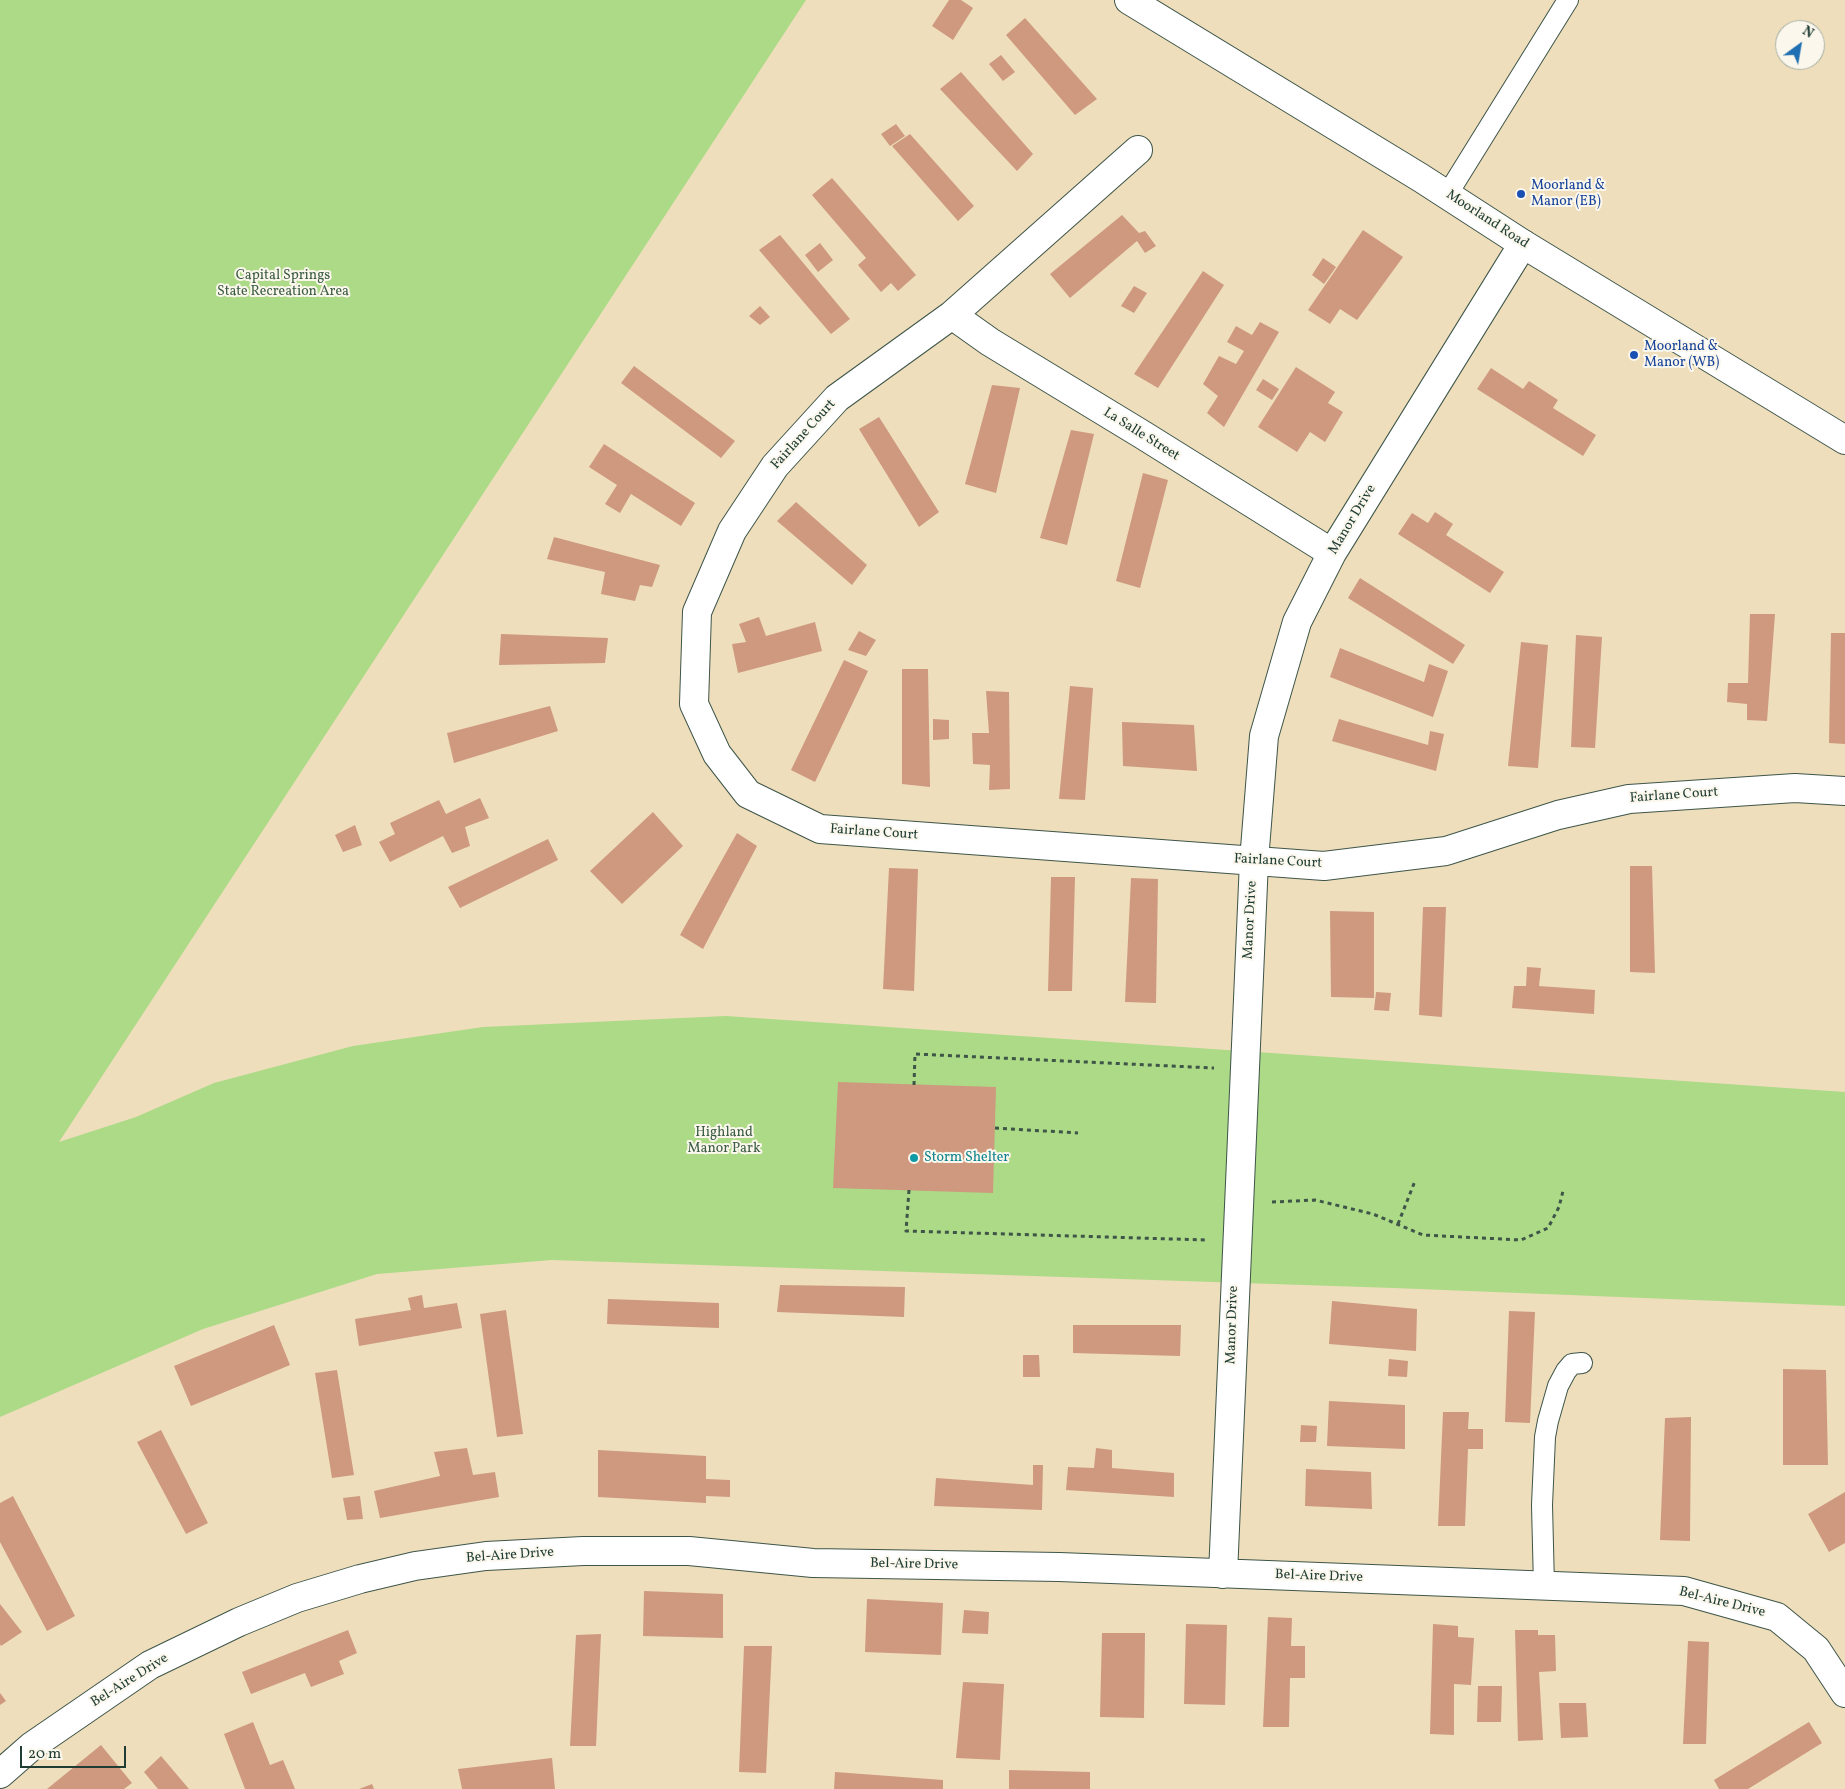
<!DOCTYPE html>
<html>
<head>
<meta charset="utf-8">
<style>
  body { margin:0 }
  #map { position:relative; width:1845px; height:1789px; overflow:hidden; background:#eedebc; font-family:Vollkorn,serif }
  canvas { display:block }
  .north { position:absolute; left:1775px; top:20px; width:50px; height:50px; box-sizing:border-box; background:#fbf7ec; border:1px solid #a3ada2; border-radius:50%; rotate:32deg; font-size:14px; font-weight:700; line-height:20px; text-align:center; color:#1f3d34 }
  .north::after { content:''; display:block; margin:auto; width:18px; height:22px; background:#1f6fb2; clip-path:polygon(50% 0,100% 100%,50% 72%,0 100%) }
  .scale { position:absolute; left:20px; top:1746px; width:106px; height:22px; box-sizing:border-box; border:2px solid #1f3d34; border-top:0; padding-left:6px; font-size:15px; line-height:18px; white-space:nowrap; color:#1f3d34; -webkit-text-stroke:4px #fbf7ec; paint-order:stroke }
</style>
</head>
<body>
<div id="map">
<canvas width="1845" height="1789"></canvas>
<div class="north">N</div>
<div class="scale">20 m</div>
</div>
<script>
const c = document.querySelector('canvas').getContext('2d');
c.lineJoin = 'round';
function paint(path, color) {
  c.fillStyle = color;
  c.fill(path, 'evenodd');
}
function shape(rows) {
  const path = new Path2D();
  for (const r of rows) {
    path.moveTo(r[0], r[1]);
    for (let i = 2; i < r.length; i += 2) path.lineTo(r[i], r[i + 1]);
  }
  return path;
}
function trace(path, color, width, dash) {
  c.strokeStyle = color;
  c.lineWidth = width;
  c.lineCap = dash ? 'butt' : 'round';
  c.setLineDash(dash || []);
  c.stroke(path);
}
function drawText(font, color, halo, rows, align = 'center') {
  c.font = font + ' Vollkorn,serif';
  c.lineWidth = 4;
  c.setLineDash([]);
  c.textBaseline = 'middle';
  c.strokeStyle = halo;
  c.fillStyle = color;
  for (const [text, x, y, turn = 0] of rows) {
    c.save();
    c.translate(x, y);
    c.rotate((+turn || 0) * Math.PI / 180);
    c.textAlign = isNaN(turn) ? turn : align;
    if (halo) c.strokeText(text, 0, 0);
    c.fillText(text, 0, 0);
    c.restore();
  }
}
const green = shape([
  [0,0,806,0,59,1142,136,1117,214,1083,353,1046,483,1027,726,1016,1845,1092,1845,1306,1394,1288,552,1260,377,1274,203,1329,0,1417]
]);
const building = shape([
  [949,0,961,0,973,8,953,40,932,26],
  [1025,18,1097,99,1075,115,1006,35],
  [1001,55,1015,72,1003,81,989,64],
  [961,72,1033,154,1017,171,940,89],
  [896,124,905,136,890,146,881,134],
  [910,134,974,206,958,221,892,146],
  [832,178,916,275,898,291,891,283,881,292,858,265,866,258,812,195],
  [1122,215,1139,233,1145,231,1156,246,1145,253,1137,241,1070,298,1050,274],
  [1363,230,1403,257,1357,320,1340,309,1330,324,1308,310],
  [780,235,850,319,831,334,759,250],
  [820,243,833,260,818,272,805,255],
  [1323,258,1336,267,1324,284,1312,275],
  [1203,271,1224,285,1158,388,1134,374],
  [1134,286,1147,293,1134,313,1121,306],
  [760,306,770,317,760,325,749,316],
  [1260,322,1279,332,1224,427,1207,413,1218,396,1203,384,1219,356,1236,364,1244,351,1227,342,1236,326,1252,335],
  [634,366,735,441,721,458,621,383],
  [1296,367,1335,392,1328,403,1343,412,1325,442,1310,432,1297,452,1258,427],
  [1491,368,1523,389,1529,381,1558,400,1553,408,1596,435,1583,456,1477,389],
  [1263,379,1279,389,1272,400,1256,390],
  [992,385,1020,388,996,493,965,484],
  [879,417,939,512,919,527,859,429],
  [1071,430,1094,434,1067,545,1040,538],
  [604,444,695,503,681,526,631,494,620,513,605,504,617,485,589,467],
  [1143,473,1168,480,1140,588,1116,581],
  [796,502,867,565,852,585,777,521],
  [1435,512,1453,524,1446,535,1504,572,1490,593,1398,534,1412,513,1428,523],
  [554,537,660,565,652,587,640,585,635,601,601,594,605,572,547,559],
  [1360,578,1465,645,1453,664,1348,598],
  [1750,614,1775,614,1767,721,1747,720,1747,704,1727,702,1728,683,1748,683],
  [759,617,766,636,815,622,822,651,738,673,732,644,746,642,739,624],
  [859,631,876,640,866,656,848,650],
  [1831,633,1845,633,1845,744,1829,743],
  [501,634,608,638,605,663,499,665],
  [1576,635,1602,637,1595,748,1571,747],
  [1521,642,1548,645,1538,768,1508,766],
  [1340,648,1424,682,1429,664,1448,671,1433,717,1330,677],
  [844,660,868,671,815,782,791,770],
  [902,669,928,669,930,787,902,784],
  [1070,686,1093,688,1085,800,1059,799],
  [986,691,1009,692,1010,789,989,790,990,765,973,764,972,733,989,733],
  [550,706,558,731,454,763,447,733],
  [933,719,949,720,949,739,933,740],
  [1339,719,1428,745,1430,731,1444,734,1436,771,1332,741],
  [1122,722,1194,725,1197,771,1123,766],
  [480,798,489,818,465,827,470,846,452,853,443,836,390,862,379,842,395,834,390,823,439,800,446,814],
  [653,812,683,846,622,904,590,871],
  [355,825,362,845,343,852,335,835],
  [737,833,757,846,703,949,680,935],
  [548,839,558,860,460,908,448,887],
  [1630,866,1652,866,1655,973,1630,972],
  [889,868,918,869,914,991,883,989],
  [1051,877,1075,877,1072,991,1048,991],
  [1131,878,1158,879,1156,1003,1125,1002],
  [1423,907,1446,907,1442,1017,1419,1015],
  [1330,911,1374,912,1374,998,1331,997],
  [1527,967,1541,968,1539,986,1595,990,1594,1014,1512,1008,1514,986,1526,986],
  [1376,992,1391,993,1389,1011,1374,1010],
  [838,1082,996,1087,993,1193,833,1188],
  [780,1285,905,1287,904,1317,777,1312],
  [422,1295,424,1308,457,1303,462,1328,359,1346,355,1319,411,1310,408,1298],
  [608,1299,719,1303,719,1328,607,1324],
  [1332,1301,1417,1309,1416,1351,1329,1344],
  [506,1310,523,1434,497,1437,480,1314],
  [1509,1311,1535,1312,1530,1423,1505,1422],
  [274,1325,290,1365,191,1406,174,1366],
  [1073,1325,1181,1325,1180,1356,1073,1353],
  [1023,1355,1039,1355,1040,1377,1023,1377],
  [1389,1359,1408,1361,1407,1377,1388,1376],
  [1783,1369,1826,1370,1828,1465,1783,1465],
  [337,1370,354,1475,332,1478,315,1373],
  [1329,1401,1405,1405,1405,1449,1327,1446],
  [1443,1412,1469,1412,1468,1429,1483,1429,1483,1449,1468,1449,1465,1526,1438,1526],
  [1691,1417,1690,1541,1660,1540,1665,1418],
  [1301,1425,1317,1426,1316,1442,1300,1442],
  [161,1430,208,1523,186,1534,137,1442],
  [467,1448,473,1475,495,1472,499,1497,380,1518,374,1491,440,1476,434,1452],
  [1096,1448,1112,1450,1112,1468,1174,1473,1174,1497,1066,1490,1068,1467,1094,1468],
  [598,1450,706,1456,706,1479,730,1480,730,1497,706,1496,706,1503,598,1497],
  [1033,1465,1043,1465,1042,1510,934,1506,936,1478,1033,1485],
  [1306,1469,1371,1472,1372,1509,1305,1506],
  [1845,1492,1845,1543,1829,1552,1808,1514],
  [13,1496,75,1616,47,1631,0,1542,0,1503],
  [360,1496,363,1519,347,1520,343,1498],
  [644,1591,723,1594,723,1638,643,1636],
  [867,1599,943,1603,941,1655,865,1652],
  [0,1604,22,1632,1,1646,0,1644],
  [964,1610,989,1612,988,1634,962,1633],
  [1268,1617,1292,1618,1291,1646,1305,1646,1305,1678,1290,1678,1289,1727,1263,1727],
  [1186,1624,1227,1625,1225,1705,1184,1704],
  [1433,1624,1458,1626,1458,1637,1474,1638,1471,1685,1454,1684,1454,1735,1430,1734],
  [348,1630,357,1653,339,1661,344,1674,311,1687,305,1673,251,1694,242,1672],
  [1515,1630,1538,1630,1538,1635,1555,1635,1556,1671,1539,1672,1543,1740,1518,1741],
  [1102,1633,1145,1633,1144,1718,1100,1717],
  [601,1634,596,1746,570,1746,576,1635],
  [1688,1641,1709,1642,1706,1744,1683,1744],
  [744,1646,772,1646,766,1773,739,1772],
  [963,1682,1004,1684,1000,1760,956,1758],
  [1478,1686,1502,1686,1501,1722,1477,1722],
  [0,1693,6,1701,0,1705],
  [1559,1703,1586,1703,1588,1737,1561,1738],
  [253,1722,270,1765,283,1760,295,1789,245,1789,224,1734],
  [1809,1722,1822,1743,1748,1789,1719,1789,1714,1780],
  [101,1745,132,1783,124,1789,47,1789],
  [161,1756,189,1789,158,1789,144,1772],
  [552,1758,555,1789,462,1789,458,1769],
  [1009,1770,1090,1772,1090,1789,1009,1789],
  [835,1772,943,1780,943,1789,834,1789],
  [372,1784,374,1789,359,1789]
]);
const path = shape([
  [914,1085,915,1054,1214,1068],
  [995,1128,1078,1133],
  [909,1190,906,1231,1206,1240],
  [1272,1202,1315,1200,1373,1214,1423,1235,1521,1240,1548,1228,1559,1207,1563,1191],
  [1398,1224,1415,1181]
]);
const service = shape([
  [1447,195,1568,0],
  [1544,1586,1542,1505,1545,1437,1548,1421,1558,1386,1566,1371,1572,1364,1582,1363]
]);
const minor = shape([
  [1138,150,952,315,837,398,775,466,732,531,697,612,694,704,717,754,748,794,820,829,1324,866,1446,851,1558,815,1629,799,1795,788,1845,791],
  [952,315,990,342,1143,435,1332,553],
  [1223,1574,1254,861,1264,736,1297,622,1332,553,1523,244],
  [0,1774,32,1746,150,1665,239,1622,297,1598,360,1579,415,1566,486,1556,583,1551,689,1551,813,1563,1059,1567,1684,1591,1777,1617,1816,1649,1845,1693]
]);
const tertiary = shape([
  [1129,0,1421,178,1523,244,1845,440]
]);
const markers = [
  [1521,194,5,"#1a4fb4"],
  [1634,355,5,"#1a4fb4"],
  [914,1158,5,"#0f9aa8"]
];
const transitNames = [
  ["Moorland &",1531,186],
  ["Manor (EB)",1531,202],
  ["Moorland &",1644,347],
  ["Manor (WB)",1644,363]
];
const streetNames = [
  ["Moorland Road",1487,220,33],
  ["Fairlane Court",804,435,-48],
  ["La Salle Street",1141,435,32],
  ["Manor Drive",1353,520,-59],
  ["Fairlane Court",1674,796,-4],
  ["Fairlane Court",874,833,4],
  ["Fairlane Court",1278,862,3],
  ["Manor Drive",1251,920,-87],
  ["Manor Drive",1233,1325,-88],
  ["Bel-Aire Drive",510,1556,-4],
  ["Bel-Aire Drive",914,1565,1],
  ["Bel-Aire Drive",1319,1577,2],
  ["Bel-Aire Drive",1722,1603,14],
  ["Bel-Aire Drive",130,1681,-32]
];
const parkNames = [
  ["Capital Springs",283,276],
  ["State Recreation Area",283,292],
  ["Highland",724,1133],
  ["Manor Park",724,1149]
];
const cultureNames = [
  ["Storm Shelter",924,1158]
];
paint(green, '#acda87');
paint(building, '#ce997e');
trace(service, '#3e5548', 22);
trace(minor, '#3e5548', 30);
trace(tertiary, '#3e5548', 30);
trace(path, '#3e5548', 3, [4, 4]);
trace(service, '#fff', 20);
trace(minor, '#fff', 28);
trace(tertiary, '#fff', 28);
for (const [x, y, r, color] of markers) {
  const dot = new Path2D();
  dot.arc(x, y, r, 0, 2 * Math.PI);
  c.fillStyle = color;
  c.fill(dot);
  trace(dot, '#fbf7ec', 2);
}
drawText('14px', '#164399', '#fbf7ec', transitNames, 'left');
drawText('14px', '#1f3d34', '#fbf7ec', streetNames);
drawText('14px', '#3b5c45', '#fbf7ec', parkNames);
drawText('14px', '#0d838f', '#fbf7ec', cultureNames, 'left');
</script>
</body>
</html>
